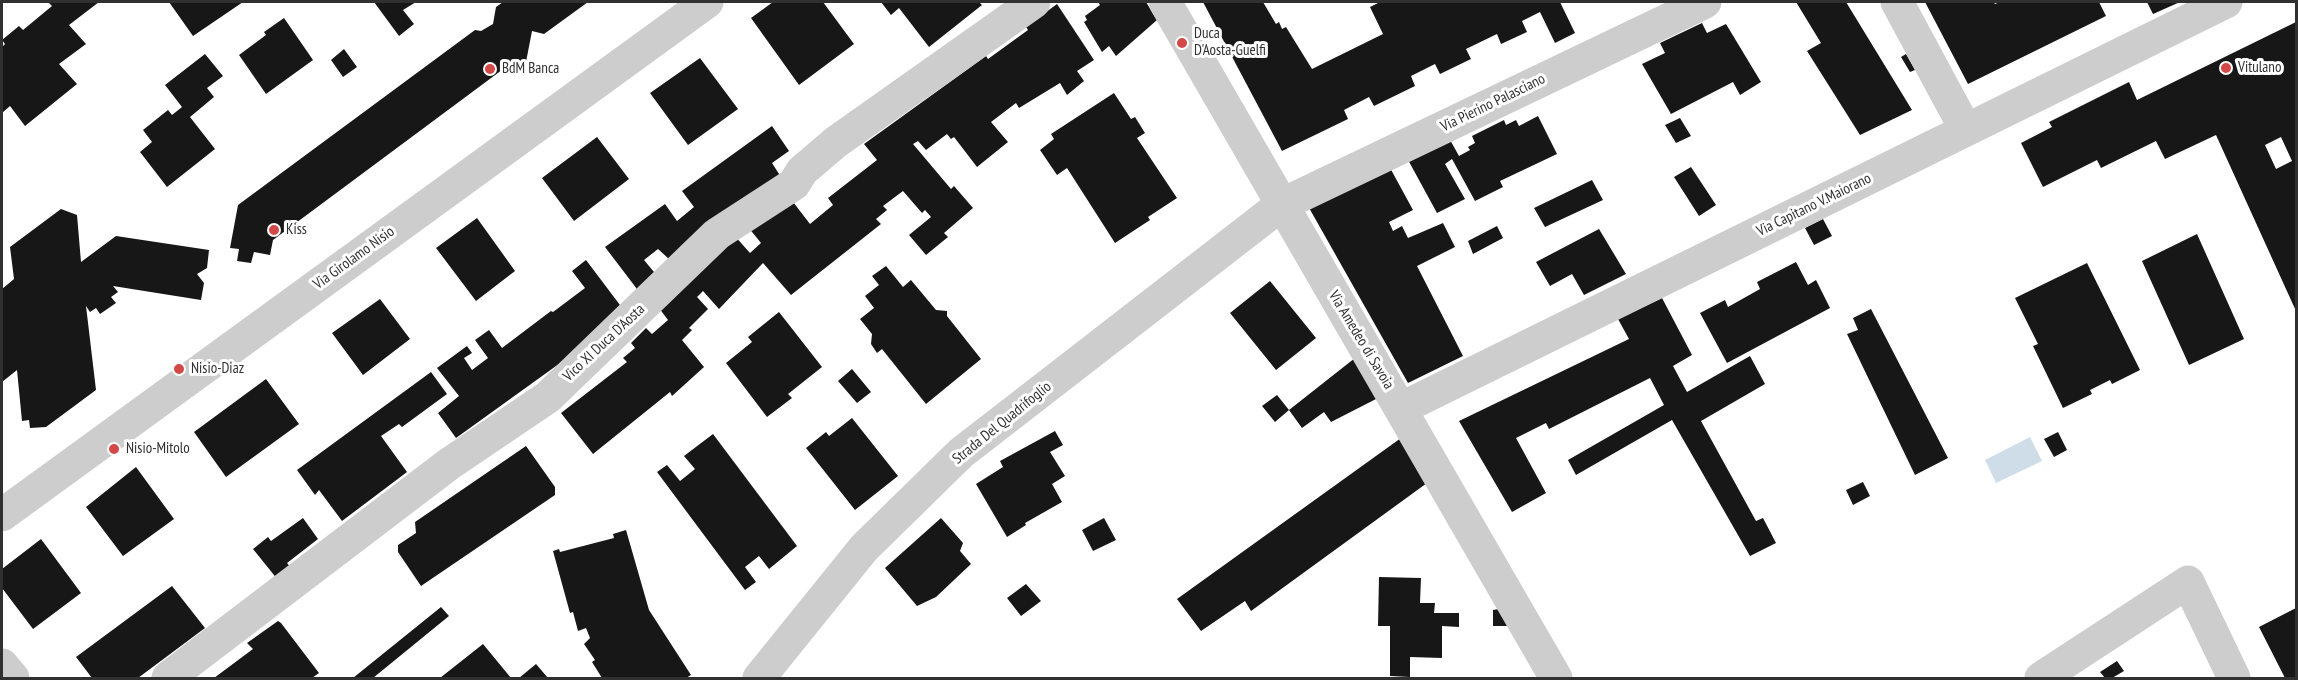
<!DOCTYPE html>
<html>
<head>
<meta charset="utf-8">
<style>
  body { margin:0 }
  #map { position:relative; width:2298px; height:680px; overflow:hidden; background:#fff; font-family:"PT Sans Narrow",sans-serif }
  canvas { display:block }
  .frame { position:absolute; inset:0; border:3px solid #303030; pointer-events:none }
</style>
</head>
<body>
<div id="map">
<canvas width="2298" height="680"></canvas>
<div class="frame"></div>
</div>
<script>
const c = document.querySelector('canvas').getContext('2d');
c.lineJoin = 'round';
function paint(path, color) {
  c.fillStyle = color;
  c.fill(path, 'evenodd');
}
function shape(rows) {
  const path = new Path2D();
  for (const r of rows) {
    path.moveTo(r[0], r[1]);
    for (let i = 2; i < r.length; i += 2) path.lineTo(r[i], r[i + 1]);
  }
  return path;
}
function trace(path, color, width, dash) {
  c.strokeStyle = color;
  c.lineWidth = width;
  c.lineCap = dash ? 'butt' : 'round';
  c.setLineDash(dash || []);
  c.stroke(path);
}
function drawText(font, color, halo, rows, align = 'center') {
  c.font = font + ' "PT Sans Narrow",sans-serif';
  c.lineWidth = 6;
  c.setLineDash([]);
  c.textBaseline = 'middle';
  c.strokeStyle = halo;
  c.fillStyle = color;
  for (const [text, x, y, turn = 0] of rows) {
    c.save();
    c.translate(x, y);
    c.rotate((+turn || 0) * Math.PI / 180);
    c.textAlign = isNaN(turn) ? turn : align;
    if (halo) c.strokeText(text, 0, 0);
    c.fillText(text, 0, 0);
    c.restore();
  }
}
const water = shape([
  [2030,437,2042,461,1996,483,1985,460]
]);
const building = shape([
  [48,2,99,2,69,25,86,44,59,64,77,84,25,126,10,106,2,113,2,47,5,44,2,40,19,26,23,30,52,6],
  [169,2,243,2,193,36],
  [374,2,416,2,403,10,414,24,399,36],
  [503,2,588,2,544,34,532,31,526,62,514,61,273,240,270,255,254,252,251,263,237,261,239,249,230,248,238,205,475,30,481,31,493,24,496,7],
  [773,2,823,2,854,44,799,85,751,18],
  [881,2,979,2,982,5,929,47,899,8,891,15],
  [1098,2,1146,2,1157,20,1116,56,1109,46,1102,52,1084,22,1087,20,1085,16,1100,5],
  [1203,2,1263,2,1276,24,1279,22,1282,29,1286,27,1312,69,1383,34,1370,7,1380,2,1560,2,1575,33,1555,43,1540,12,1522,21,1527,32,1501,44,1497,34,1466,49,1471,59,1440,74,1435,64,1411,76,1415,86,1374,106,1369,97,1344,110,1348,119,1282,151],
  [1796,2,1846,2,1912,110,1860,135,1807,51,1821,43],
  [1925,2,1994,2,1995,4,2000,2,2099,2,2106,16,1968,84],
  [2147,2,2180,2,2153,14],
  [1057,4,1094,60,1077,71,1084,81,1067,95,1060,83,1019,108,1016,103,991,122,1008,142,977,167,954,137,951,139,947,134,926,150,918,141,913,144,951,189,954,186,973,208,944,233,948,237,926,255,909,235,931,217,925,210,922,213,903,191,883,206,887,210,876,219,881,224,791,295,763,263,719,309,703,291,697,297,708,309,689,328,692,330,682,340,704,367,672,396,670,392,593,454,561,413,627,362,623,358,635,348,631,343,646,328,652,334,668,320,659,308,733,234,750,253,761,243,748,227,790,198,810,224,833,205,828,198,877,160,864,144,986,56,988,59,1028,30,1026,27],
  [284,18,313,60,266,94,239,55,266,35,264,32],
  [2296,22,2296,311,2216,135,2165,159,2156,141,2101,168,2097,160,2043,187,2021,143,2052,127,2049,122,2129,82,2137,100],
  [2281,137,2292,161,2276,169,2265,145],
  [1702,23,1707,33,1726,24,1761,82,1740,95,1733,82,1671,114,1642,64,1665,53,1660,43],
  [344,49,357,67,343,77,331,60],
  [205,54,223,76,207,88,214,97,190,117,215,149,167,187,140,152,152,142,143,130,168,110,172,115,182,107,165,85],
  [1906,54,1915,70,1910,72,1901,57],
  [700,58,738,109,688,145,650,93],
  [1114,93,1131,119,1135,117,1145,133,1137,138,1177,198,1148,217,1150,220,1115,243,1067,168,1057,175,1040,150,1054,139,1051,134],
  [1538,116,1557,154,1500,181,1503,187,1475,201,1452,159,1445,164,1465,199,1437,213,1407,158,1449,138,1459,156,1470,150,1468,147,1475,143,1472,136,1504,120,1506,125,1516,120,1519,126],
  [1680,118,1691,136,1676,143,1665,125],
  [772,126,789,151,772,163,781,177,669,259,658,249,644,260,659,278,640,293,605,247,665,204,677,221,694,207,682,191],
  [597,137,629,179,574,221,542,178],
  [1389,166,1413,210,1389,222,1393,231,1402,226,1408,238,1443,223,1455,247,1417,266,1463,356,1408,383,1308,206],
  [1691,167,1716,205,1699,216,1674,177],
  [1592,180,1603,200,1545,227,1534,208],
  [61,209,77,215,81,262,116,236,209,250,207,268,197,274,204,283,201,300,113,286,118,292,111,297,116,303,100,314,96,308,90,312,86,306,96,390,46,427,30,428,29,420,22,421,17,370,2,382,2,289,14,279,10,247],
  [477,218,515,271,476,301,436,248],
  [1823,219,1832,236,1814,245,1805,228],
  [1497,226,1503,238,1473,254,1468,241],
  [1599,229,1626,274,1584,295,1572,274,1550,286,1536,262],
  [2197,234,2244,339,2189,365,2142,261],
  [586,260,626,313,581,348,456,438,438,413,459,396,437,368,467,346,472,353,464,358,472,370,488,358,475,340,489,330,502,348,551,311,553,312,585,288,572,271],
  [1796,262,1808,285,1816,280,1830,308,1727,363,1700,313,1725,300,1728,307,1760,289,1757,282],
  [2087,263,2140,370,2112,384,2110,380,2090,390,2092,394,2063,408,2033,346,2038,344,2015,298],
  [886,266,903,287,911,280,936,310,947,311,947,316,981,359,926,404,882,349,877,353,871,344,872,334,860,319,874,308,865,296,879,285,872,276],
  [1270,281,1316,338,1276,370,1230,313],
  [1662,298,1692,355,1673,366,1687,392,1750,356,1765,384,1701,421,1756,521,1763,518,1776,543,1750,556,1672,420,1576,475,1568,460,1664,405,1650,378,1549,429,1546,423,1516,438,1546,493,1512,512,1459,421,1629,339,1618,319],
  [380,299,410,339,363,375,332,333],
  [1871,309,1948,458,1915,475,1847,334,1858,330,1853,318],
  [779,312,822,367,788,394,792,398,767,417,726,363,752,342,748,337],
  [1355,358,1378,398,1331,422,1324,412,1302,428,1289,410],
  [852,369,871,392,857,403,838,381],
  [431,372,447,394,402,427,399,424,381,436,407,472,342,521,319,490,315,495,297,470],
  [266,379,299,424,226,477,194,432],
  [1277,395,1289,410,1275,422,1262,406],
  [852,418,898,476,855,510,806,448,826,432,829,436],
  [1055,431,1063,445,1050,452,1065,476,1052,484,1062,502,1025,523,1026,525,1007,537,976,484,1003,467,1000,461],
  [2058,432,2067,450,2054,457,2044,439],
  [713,434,797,546,769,569,759,556,745,567,756,582,745,590,657,472,667,465,680,481,695,469,684,456],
  [1401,438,1427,483,1251,611,1245,601,1201,631,1177,599],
  [526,446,555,487,555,495,421,586,398,552,398,545,416,533,415,522],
  [136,467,174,519,123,556,86,507],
  [1863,482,1870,496,1853,505,1846,490],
  [303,518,318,539,287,563,292,569,278,580,253,549,268,537,271,541],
  [941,518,963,543,960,551,971,564,936,597,917,606,885,568],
  [1104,518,1116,540,1093,551,1082,530],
  [626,530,649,610,691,675,686,678,602,678,592,662,595,660,584,644,590,638,586,628,578,631,573,612,570,613,553,551,559,549,560,552,614,538,613,534],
  [41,539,81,593,33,629,2,588,2,569],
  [1379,577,1421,578,1420,603,1435,603,1434,613,1459,613,1459,627,1442,626,1442,658,1410,657,1410,677,1390,676,1390,626,1378,626],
  [1026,584,1041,601,1021,616,1007,598],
  [172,586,205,628,138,678,92,678,76,657],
  [441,607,449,616,373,678,353,678],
  [2296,608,2296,678,2285,678,2259,627],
  [1499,609,1509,626,1493,626,1493,610],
  [278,621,281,623,319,673,312,678,214,678,253,649,247,643],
  [483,644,511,678,440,678],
  [2117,661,2124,671,2112,678,2105,678,2100,672],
  [536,664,548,678,519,678]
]);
const minor = shape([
  [1165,2,1556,678],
  [1897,2,1966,130],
  [1402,408,2226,2],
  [2,515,707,2],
  [2,665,13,678],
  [168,678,449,464,548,397,717,234,794,184,802,171,836,142,1034,2],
  [759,678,864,548,961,453,1281,205,1705,2],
  [2041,678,2188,582,2234,678]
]);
const markers = [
  [1182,43,6,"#d34947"],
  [2226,68,6,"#d34947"],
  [490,69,6,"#d34947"],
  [274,230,6,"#d34947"],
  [179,369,6,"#d34947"],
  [114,449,6,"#d34947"]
];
const poiNames = [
  ["Duca",1194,34],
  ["D'Aosta-Guelfi",1194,51],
  ["Vitulano",2238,68],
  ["BdM Banca",502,69],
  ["Kiss",286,230],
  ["Nisio-Diaz",191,369],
  ["Nisio-Mitolo",126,449]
];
const streetNames = [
  ["Via Pierino Palasciano",1493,103,-26],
  ["Via Capitano V.Maiorano",1814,205,-26],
  ["Via Girolamo Nisio",354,258,-36],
  ["Via Amedeo di Savoia",1361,340,59],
  ["Vico XI Duca D'Aosta",604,343,-43],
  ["Strada Del Quadrifoglio",1002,423,-39]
];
paint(water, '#cfdde9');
paint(building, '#171717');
trace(minor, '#cdcdcd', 33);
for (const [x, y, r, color] of markers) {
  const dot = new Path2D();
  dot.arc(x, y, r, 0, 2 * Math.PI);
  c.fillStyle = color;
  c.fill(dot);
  trace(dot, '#fff', 2);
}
drawText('15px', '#303030', '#fff', poiNames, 'left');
drawText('15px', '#303030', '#fff', streetNames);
</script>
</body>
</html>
